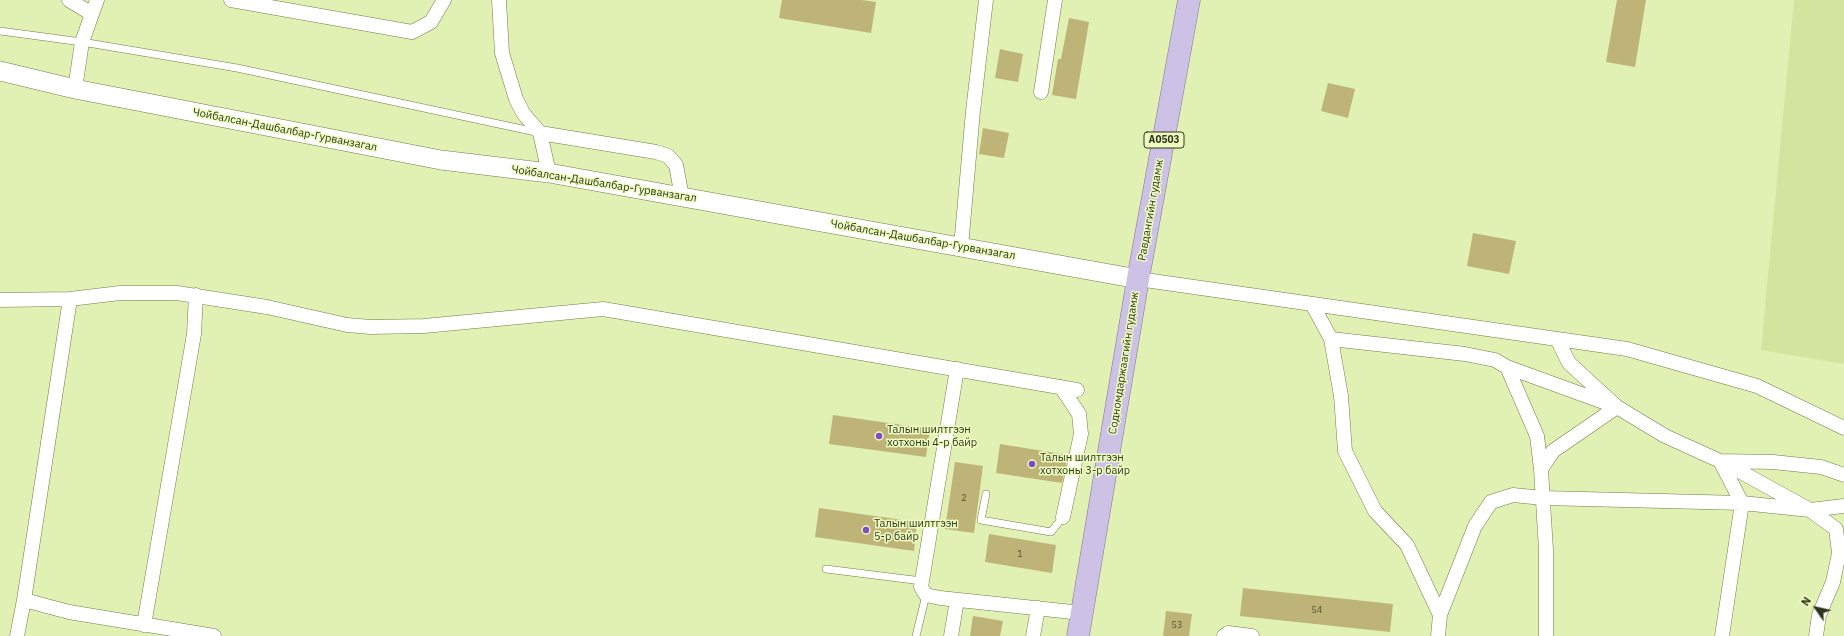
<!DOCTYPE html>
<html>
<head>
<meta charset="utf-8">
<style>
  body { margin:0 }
  #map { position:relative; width:1844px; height:636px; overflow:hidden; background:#e1f0b3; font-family:"IBM Plex Sans",sans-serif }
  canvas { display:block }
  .north { position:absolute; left:1796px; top:588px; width:40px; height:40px; -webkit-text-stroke:3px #eefdc0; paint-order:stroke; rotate:304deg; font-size:11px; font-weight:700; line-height:16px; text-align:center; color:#2f341c }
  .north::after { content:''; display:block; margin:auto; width:14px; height:18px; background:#2f341c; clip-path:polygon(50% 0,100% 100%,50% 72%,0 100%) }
</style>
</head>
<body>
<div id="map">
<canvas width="1844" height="636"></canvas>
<div class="north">N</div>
</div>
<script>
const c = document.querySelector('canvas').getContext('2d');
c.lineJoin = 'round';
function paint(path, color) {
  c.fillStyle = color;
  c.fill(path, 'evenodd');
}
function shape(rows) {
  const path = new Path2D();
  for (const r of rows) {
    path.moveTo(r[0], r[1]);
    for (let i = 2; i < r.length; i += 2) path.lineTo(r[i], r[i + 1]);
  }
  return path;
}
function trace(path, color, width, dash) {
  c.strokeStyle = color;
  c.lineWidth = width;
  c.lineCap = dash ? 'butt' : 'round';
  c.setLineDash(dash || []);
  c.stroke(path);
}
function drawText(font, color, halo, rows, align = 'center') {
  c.font = font + ' "IBM Plex Sans",sans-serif';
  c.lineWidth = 3;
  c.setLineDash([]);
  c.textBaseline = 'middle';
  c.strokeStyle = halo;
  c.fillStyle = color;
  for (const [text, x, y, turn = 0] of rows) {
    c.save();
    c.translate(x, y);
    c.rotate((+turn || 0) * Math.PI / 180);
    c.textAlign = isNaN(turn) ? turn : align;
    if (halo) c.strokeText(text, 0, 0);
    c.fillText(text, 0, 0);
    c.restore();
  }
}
const built = shape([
  [1794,0,1844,0,1844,364,1761,350]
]);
const building = shape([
  [782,0,862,0,876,2,871,33,779,18],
  [1617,0,1646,0,1635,67,1606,62],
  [1069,18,1089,22,1076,99,1052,95,1058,59,1061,59],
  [1000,49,1023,54,1018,82,995,78],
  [1328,83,1355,89,1348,118,1321,111],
  [983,128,1009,133,1004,158,979,154],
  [1473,233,1516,241,1509,274,1467,266],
  [833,415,930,429,926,457,829,444],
  [1000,444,1068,455,1062,483,996,473],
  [955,462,983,466,974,533,945,529],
  [819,508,917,522,914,551,815,537],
  [989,534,1056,545,1052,573,985,562],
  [1243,588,1393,604,1390,632,1240,616],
  [1166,611,1192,614,1189,636,1163,636],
  [973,616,1003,621,1000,636,970,636]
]);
const lane = shape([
  [0,31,82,42,237,68,536,132],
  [986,494,981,520,1051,532,1063,517],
  [826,569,922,581],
  [916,636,926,595]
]);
const street = shape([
  [69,0,92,14],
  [231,0,412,32,431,22,444,0],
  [499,0,502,53,516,99,523,113,540,133,549,173],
  [75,89,82,42,97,0],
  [1041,92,1055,0],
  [540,133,656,152,668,156,676,165,682,197],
  [961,247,973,111,986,0],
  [1138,279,1627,349,1757,386,1844,428],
  [0,300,70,299,120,293,177,293,267,307,347,325,371,327,424,326,603,309,1077,390],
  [1312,304,1331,339,1341,396,1345,451,1375,511,1407,545,1440,615],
  [1331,339,1465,354,1495,360,1507,367,1537,436,1541,469],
  [1557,339,1569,363,1617,407,1665,436,1720,461,1773,462,1821,467,1844,475],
  [1507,367,1617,407,1553,451,1541,469,1546,550,1546,636],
  [957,369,921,587,926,595,940,598,1082,613],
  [1061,387,1079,414,1081,434,1063,517],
  [1720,461,1742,503,1722,636],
  [1723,462,1810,510,1836,529,1839,553,1833,582,1819,615,1816,636],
  [24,600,69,612,214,636],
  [144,625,194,334,196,295],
  [17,636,24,600,70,299],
  [951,636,957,600],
  [1033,636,1038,608],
  [1224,636,1228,633,1252,636],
  [1438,636,1440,615,1475,526,1491,502,1513,495,1543,498,1742,503,1810,510,1844,506]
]);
const secondary = shape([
  [0,71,75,89,441,160,549,173,1138,279]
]);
const primary = shape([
  [1078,636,1138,279,1189,0]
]);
const markers = [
  [879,436,4,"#7e4cc4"],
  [1032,464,4,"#7e4cc4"],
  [866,530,4,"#7e4cc4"]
];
const numberNames = [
  ["2",964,498],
  ["1",1020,554],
  ["54",1317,610],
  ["53",1177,625]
];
const shields = [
  [1164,140,40]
];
const shieldNames = [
  ["A0503",1164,140]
];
const streetNames = [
  ["Чойбалсан-Дашбалбар-Гурванзагал",285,130,11],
  ["Чойбалсан-Дашбалбар-Гурванзагал",604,184,9],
  ["Равдангийн гудамж",1151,210,-80],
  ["Чойбалсан-Дашбалбар-Гурванзагал",923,240,10],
  ["Содномдаржаагийн гудамж",1124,363,-81]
];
const poiNames = [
  ["Талын шилтгээн",887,430],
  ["хотхоны 4-р байр",887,443],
  ["Талын шилтгээн",1040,458],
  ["хотхоны 3-р байр",1040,471],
  ["Талын шилтгээн",874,524],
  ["5-р байр",874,537]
];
paint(built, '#d3e49f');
paint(building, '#bfb478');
trace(lane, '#717d45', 8);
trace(street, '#717d45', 15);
trace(secondary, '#717d45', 20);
trace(primary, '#807495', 23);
trace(lane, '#fff', 7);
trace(street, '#fff', 14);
trace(secondary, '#fff', 19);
trace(primary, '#cdc1e6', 22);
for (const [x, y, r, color] of markers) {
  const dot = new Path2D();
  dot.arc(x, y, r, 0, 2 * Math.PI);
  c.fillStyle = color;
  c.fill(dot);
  trace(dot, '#eefdc0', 1.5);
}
drawText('9px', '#535433', null, numberNames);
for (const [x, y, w] of shields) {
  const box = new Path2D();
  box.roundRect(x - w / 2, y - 8, w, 16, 3);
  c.fillStyle = '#eefdc0';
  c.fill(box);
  trace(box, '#2f341c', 1);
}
drawText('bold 10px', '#2f341c', null, shieldNames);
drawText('11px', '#2f341c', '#eefdc0', streetNames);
drawText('11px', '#2f341c', '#eefdc0', poiNames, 'left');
</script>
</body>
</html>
